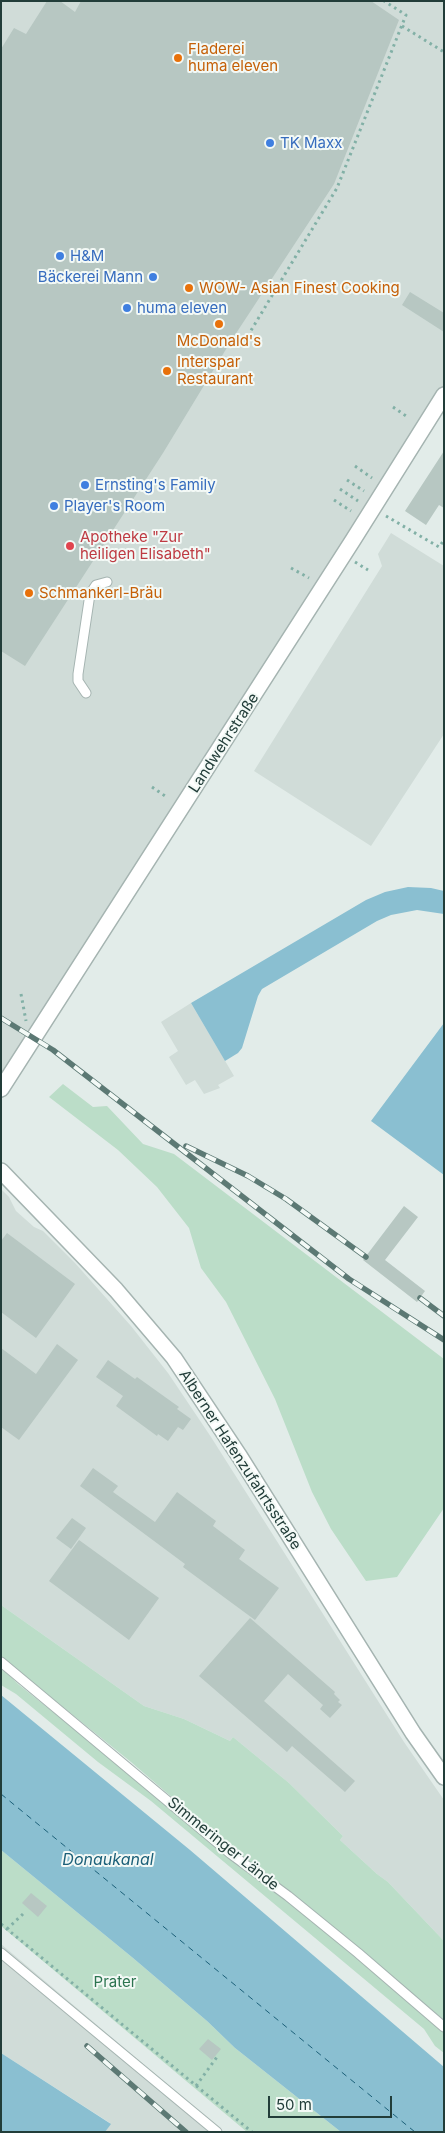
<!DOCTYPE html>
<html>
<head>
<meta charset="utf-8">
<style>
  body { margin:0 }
  #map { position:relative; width:445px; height:2133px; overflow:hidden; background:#e2ece9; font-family:Inter,sans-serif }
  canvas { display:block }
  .frame { position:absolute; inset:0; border:2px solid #223d39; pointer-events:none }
  .scale { position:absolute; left:268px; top:2096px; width:124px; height:22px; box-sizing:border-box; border:2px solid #223d39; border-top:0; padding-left:6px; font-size:15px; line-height:18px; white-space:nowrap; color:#223d39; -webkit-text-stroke:4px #f3f9f6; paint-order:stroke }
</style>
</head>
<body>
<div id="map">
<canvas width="445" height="2133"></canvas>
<div class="frame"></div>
<div class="scale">50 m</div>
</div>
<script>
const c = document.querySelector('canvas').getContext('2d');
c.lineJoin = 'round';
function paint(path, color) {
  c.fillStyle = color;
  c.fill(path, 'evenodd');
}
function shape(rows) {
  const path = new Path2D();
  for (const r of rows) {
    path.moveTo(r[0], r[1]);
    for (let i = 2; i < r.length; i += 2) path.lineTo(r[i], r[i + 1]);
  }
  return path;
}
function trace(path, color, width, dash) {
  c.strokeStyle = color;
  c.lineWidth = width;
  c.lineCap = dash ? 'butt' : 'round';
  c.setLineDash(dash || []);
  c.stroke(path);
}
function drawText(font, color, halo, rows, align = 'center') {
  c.font = font + ' Inter,sans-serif';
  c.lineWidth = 4;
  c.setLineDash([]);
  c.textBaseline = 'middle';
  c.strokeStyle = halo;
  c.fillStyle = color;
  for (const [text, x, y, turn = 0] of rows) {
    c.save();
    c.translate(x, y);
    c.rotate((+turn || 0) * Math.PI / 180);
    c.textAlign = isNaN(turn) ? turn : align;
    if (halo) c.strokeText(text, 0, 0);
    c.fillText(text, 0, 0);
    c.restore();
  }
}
const built = shape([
  [1,1,444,1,444,394,1,1089],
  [391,533,444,566,444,734,371,846,254,771,382,566,378,554],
  [191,1003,234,1076,218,1085,220,1088,204,1094,195,1080,186,1085,169,1057,178,1051,161,1022],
  [1,1189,9,1197,16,1211,34,1227,43,1231,75,1263,131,1326,168,1373,211,1437,404,1742,444,1800,444,1941,388,1882,377,1874,340,1840,343,1836,289,1783,233,1737,230,1741,184,1719,144,1706,1,1605],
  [1,1944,224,2132,105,2132,110,2123,1,2053]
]);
const green = shape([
  [63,1084,93,1107,107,1106,143,1144,174,1154,444,1359,444,1508,397,1577,366,1581,331,1529,312,1492,275,1399,226,1302,201,1268,189,1228,157,1187,118,1150,49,1097],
  [1,1605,144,1706,184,1719,230,1741,233,1737,289,1783,343,1836,340,1840,377,1874,388,1882,444,1941,444,2020,308,1906,239,1855,131,1762,1,1657],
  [1,1667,18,1684,316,1923,444,2032,444,2053,435,2046,424,2029,151,1801,98,1762,16,1694,1,1685],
  [1,1850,133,1958,207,2021,235,2048,341,2132,247,2132,210,2101,1,1926]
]);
const water = shape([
  [408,887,431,888,444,891,444,914,417,910,391,915,377,921,262,989,258,996,242,1048,238,1053,225,1061,191,1003,366,900,385,892],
  [444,1023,444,1175,371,1121],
  [1,1695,190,1850,444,2067,444,2132,341,2132,235,2048,207,2021,133,1958,1,1850],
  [1,2053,111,2124,105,2132,1,2132]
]);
const ferry = shape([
  [1,1794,415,2132]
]);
const building = shape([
  [47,1,60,1,75,12,81,1,371,1,399,20,334,184,231,341,163,453,25,666,1,651,1,49,14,28,26,34],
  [410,292,444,313,444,332,402,305],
  [444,451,444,508,439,505,426,525,405,511],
  [404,1206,418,1217,385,1260,425,1291,417,1302,363,1260],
  [7,1233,75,1284,36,1338,1,1312,1,1241],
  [57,1344,78,1360,19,1440,1,1427,1,1348,36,1374],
  [108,1360,135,1379,137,1377,179,1407,177,1409,191,1419,183,1430,178,1427,168,1441,158,1434,157,1436,116,1406,123,1396,96,1377],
  [93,1468,118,1486,113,1492,155,1522,177,1492,216,1521,213,1526,245,1550,239,1559,279,1588,255,1620,183,1567,185,1564,80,1486],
  [72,1518,86,1528,71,1549,56,1538],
  [79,1540,159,1598,129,1640,49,1581],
  [250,1618,335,1692,334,1694,340,1700,338,1702,342,1705,330,1718,320,1709,323,1705,288,1674,264,1701,355,1781,345,1792,292,1746,287,1752,199,1676],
  [31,1893,47,1906,38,1917,22,1903],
  [208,2039,221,2049,212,2060,199,2049]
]);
const path = shape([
  [402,26,444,52],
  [241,347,337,188,406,15,384,1],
  [393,407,409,418],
  [355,466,372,478],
  [347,480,364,491],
  [340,489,358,501],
  [334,500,351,511],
  [386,516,439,547,444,540],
  [355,562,368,570],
  [291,568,309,578],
  [152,787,168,798],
  [21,994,26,1021],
  [1,1924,252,2132],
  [7,1929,23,1914],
  [196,2086,217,2057]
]);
const service = shape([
  [86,693,78,681,78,674,90,594,96,585,107,582],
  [1,1662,231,1854,288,1896,358,1953,444,2027],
  [1,1953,217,2132]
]);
const minor = shape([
  [1,1089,353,540,444,395]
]);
const tertiary = shape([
  [1,1171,116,1290,174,1358,240,1457,413,1733,444,1777]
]);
const rail = shape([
  [1,1018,53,1050,349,1279,444,1340],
  [186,1146,248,1176,286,1199,366,1257],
  [420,1298,444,1316],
  [87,2046,186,2132]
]);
const markers = [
  [178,58,5,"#e8710a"],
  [270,143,5,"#3f7fe0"],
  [60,256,5,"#3f7fe0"],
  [153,277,5,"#3f7fe0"],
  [189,288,5,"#e8710a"],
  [127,308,5,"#3f7fe0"],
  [219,324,5,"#e8710a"],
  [167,371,5,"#e8710a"],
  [85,485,5,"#3f7fe0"],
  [54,506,5,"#3f7fe0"],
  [70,546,5,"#e0444e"],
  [29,593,5,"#e8710a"]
];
const foodNames = [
  ["Fladerei",188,49],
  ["huma eleven",188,66],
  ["WOW- Asian Finest Cooking",199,288],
  ["McDonald's",219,341,"center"],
  ["Interspar",177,362],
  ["Restaurant",177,379],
  ["Schmankerl-Bräu",39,593]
];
const shopNames = [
  ["TK Maxx",280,143],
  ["H&M",70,256],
  ["Bäckerei Mann",143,277,"right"],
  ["huma eleven",137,308],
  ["Ernsting's Family",95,485],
  ["Player's Room",64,506]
];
const healthNames = [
  ["Apotheke \"Zur",80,537],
  ["heiligen Elisabeth\"",80,554]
];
const streetNames = [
  ["Landwehrstraße",224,743,-57],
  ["Alberner Hafenzufahrtsstraße",240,1460,57],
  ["Simmeringer Lände",223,1844,39]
];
const parkNames = [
  ["Prater",115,1982]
];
const waterNames = [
  ["Donaukanal",108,1860]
];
paint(built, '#d0dcd8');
paint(green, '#bbddc8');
paint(water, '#8abfd1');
trace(ferry, '#1c6079', 1, [6, 5]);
paint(building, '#b7c7c2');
trace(service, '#a5b4b1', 11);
trace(minor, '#a5b4b1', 18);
trace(tertiary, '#a5b4b1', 18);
trace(path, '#82b0a6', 3, [2.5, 4]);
trace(service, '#fff', 9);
trace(minor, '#fff', 15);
trace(tertiary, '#fff', 15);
trace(rail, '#5c7974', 5.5);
trace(rail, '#f3f9f6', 4, [11]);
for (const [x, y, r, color] of markers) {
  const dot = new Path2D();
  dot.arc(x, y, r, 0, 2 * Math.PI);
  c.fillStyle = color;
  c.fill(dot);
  trace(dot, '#f3f9f6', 2);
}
drawText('15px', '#c56008', '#f3f9f6', foodNames, 'left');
drawText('15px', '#366cbe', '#f3f9f6', shopNames, 'left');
drawText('15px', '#be3a42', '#f3f9f6', healthNames, 'left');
drawText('15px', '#223d39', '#f3f9f6', streetNames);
drawText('15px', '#2c7450', '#f3f9f6', parkNames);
drawText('italic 16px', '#1c6079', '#f3f9f6', waterNames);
</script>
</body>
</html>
